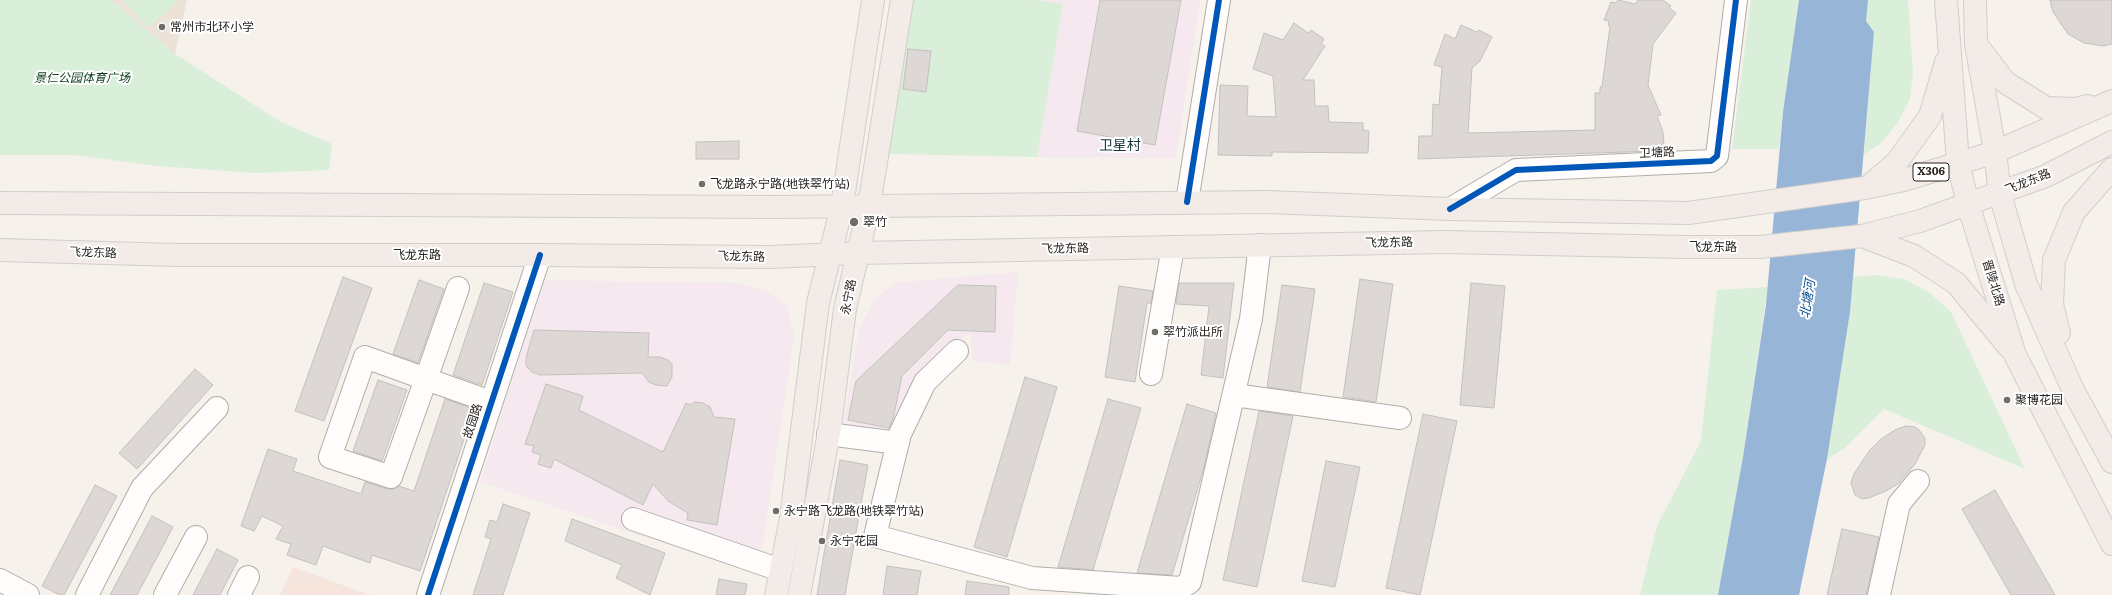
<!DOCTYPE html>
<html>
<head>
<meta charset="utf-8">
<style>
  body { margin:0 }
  canvas { display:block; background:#f6f1eb }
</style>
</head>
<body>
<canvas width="2112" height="595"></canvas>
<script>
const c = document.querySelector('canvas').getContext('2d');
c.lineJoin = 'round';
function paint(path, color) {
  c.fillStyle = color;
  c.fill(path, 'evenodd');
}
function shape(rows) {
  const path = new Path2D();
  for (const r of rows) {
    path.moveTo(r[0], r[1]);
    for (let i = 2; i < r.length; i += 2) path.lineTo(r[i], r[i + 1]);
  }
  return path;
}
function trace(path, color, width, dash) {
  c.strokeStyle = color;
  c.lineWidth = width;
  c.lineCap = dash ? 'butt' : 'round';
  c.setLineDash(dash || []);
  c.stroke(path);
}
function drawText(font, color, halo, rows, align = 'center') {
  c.font = font + ' Literata,"Noto Sans SC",serif';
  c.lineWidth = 4;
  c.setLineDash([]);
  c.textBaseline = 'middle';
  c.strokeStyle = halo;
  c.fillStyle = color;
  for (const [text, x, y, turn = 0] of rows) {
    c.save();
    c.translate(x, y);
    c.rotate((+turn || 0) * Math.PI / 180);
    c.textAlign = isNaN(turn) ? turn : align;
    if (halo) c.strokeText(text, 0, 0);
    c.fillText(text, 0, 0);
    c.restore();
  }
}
const commercial = shape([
  [1038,0,1200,0,1176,158,1037,157,1063,4],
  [1018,272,1010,365,972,361,971,334,952,342,914,377,893,434,842,427,860,327,873,302,894,283],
  [544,280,738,283,767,292,787,306,794,337,758,575,480,482]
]);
const industrial = shape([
  [293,567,370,595,280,595]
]);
const built = shape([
  [111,0,187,0,175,54]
]);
const green = shape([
  [0,0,111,0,175,54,281,122,332,144,329,170,256,173,157,166,74,155,0,155],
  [123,0,177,0,178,1,148,28],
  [912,0,1038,0,1063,4,1037,157,891,154,883,145],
  [1751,0,1799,0,1783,112,1779,149,1732,149],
  [1868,0,1908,0,1913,72,1910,99,1897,124,1880,144,1864,154,1874,32,1866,22],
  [1877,275,1904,279,1930,293,1951,312,2025,469,1884,409,1845,448,1827,459,1850,312,1853,277],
  [1768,287,1743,457,1718,595,1640,595,1657,526,1701,441,1717,290]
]);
const water = shape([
  [1799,0,1868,0,1866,21,1874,32,1850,312,1827,459,1799,595,1718,595,1743,457,1766,305,1783,112]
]);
const building = shape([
  [1100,0,1181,0,1155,145,1077,131,1100,0],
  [1618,0,1635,4,1638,0,1663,0,1671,6,1669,8,1676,13,1653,44,1648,85,1661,115,1657,116,1663,132,1664,143,1654,151,1418,159,1419,136,1432,136,1433,104,1439,105,1442,67,1434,65,1445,34,1455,39,1461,25,1477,32,1479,30,1492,37,1480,61,1472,68,1468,133,1595,130,1595,93,1600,93,1600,87,1602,87,1610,26,1608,25,1609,21,1604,20,1611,2,1616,3,1618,0],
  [2050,0,2112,0,2112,44,2104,46,2084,43,2068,34,2053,12,2050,0],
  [1294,23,1308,33,1311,30,1324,39,1321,44,1325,46,1303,80,1314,80,1315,106,1328,106,1329,122,1363,123,1363,130,1369,131,1368,153,1272,152,1272,156,1218,155,1220,85,1248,86,1247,116,1276,117,1273,76,1253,69,1264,33,1283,40,1294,23],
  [908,49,931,51,926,92,903,89,908,49],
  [739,141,739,159,696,159,696,142,739,141],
  [343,277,372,288,324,421,295,411,343,277],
  [1360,279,1393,284,1376,402,1343,397,1360,279],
  [419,280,444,289,418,363,393,354,419,280],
  [484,283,513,292,482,385,453,375,484,283],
  [1179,283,1234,283,1223,378,1201,375,1209,306,1176,304,1179,283],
  [1471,283,1505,286,1494,408,1460,405,1471,283],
  [958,285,996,286,995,332,948,330,902,376,893,419,889,428,848,420,856,381,958,285],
  [1282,285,1315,289,1300,392,1267,387,1282,285],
  [1119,286,1153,291,1151,303,1147,303,1135,382,1105,377,1119,286],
  [534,330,649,333,648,357,660,357,668,360,672,364,672,377,667,386,656,385,649,382,642,373,540,375,532,372,526,366,526,358,534,330],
  [195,369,213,385,137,469,119,453,195,369],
  [1025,377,1057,387,1007,557,974,547,1025,377],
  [378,380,407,390,382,461,353,451,378,380],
  [546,384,583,396,579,410,663,452,686,403,690,405,695,402,703,403,710,407,714,417,735,419,717,525,687,520,688,513,668,501,653,484,643,505,554,459,551,468,538,464,541,455,532,452,534,446,525,444,546,384],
  [445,399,474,409,420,571,372,555,370,563,323,546,316,565,287,555,291,544,276,539,283,526,262,516,254,531,241,526,268,449,297,459,293,471,361,494,365,482,387,489,394,489,399,486,414,491,445,399],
  [1108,399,1141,408,1093,570,1058,567,1108,399],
  [1187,404,1216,413,1204,467,1172,575,1137,573,1187,404],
  [1259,411,1293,416,1257,587,1223,580,1259,411],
  [1423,414,1457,421,1420,595,1386,588,1423,414],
  [1906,426,1915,427,1919,430,1925,438,1925,445,1915,464,1899,483,1888,490,1869,498,1862,499,1855,495,1851,483,1854,474,1869,451,1881,439,1895,430,1906,426],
  [840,460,868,465,845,595,817,595,840,460],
  [1326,461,1360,467,1335,587,1302,581,1326,461],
  [95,485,117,496,64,595,60,595,42,586,95,485],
  [1995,490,2055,595,2011,595,1962,509,1995,490],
  [503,504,530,513,503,595,473,595,491,539,485,537,490,520,497,522,503,504],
  [152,516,173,527,137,595,110,595,152,516],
  [572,519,665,553,650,595,616,578,622,565,565,541,572,519],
  [1842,529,1879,537,1866,595,1827,595,1842,529],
  [217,549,238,560,220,595,193,595,217,549],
  [887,566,921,571,917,595,883,595,887,566],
  [719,579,747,584,745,595,716,595,719,579],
  [967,581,1009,587,1009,595,965,595,967,581]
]);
const minor = shape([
  [1187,202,1219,0],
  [1450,209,1516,170,1711,161,1717,156,1736,0],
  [458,288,426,379,391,477,330,457,365,357,426,379,491,402],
  [957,351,925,382,900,434,875,536,1032,578,1181,588,1190,582,1251,319,1260,245],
  [1151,374,1173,247],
  [1234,395,1400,418],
  [828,434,898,443],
  [633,519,780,570],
  [0,580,28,595],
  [87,595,142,488,217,408],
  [165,595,196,537],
  [239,595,248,577],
  [428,595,540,255],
  [1879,595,1899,504,1918,481]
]);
const major = shape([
  [1946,0,1958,163,1968,204,2015,355,2112,544],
  [1975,0,1976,44,1995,152,2000,194,2026,284,2073,390,2112,462],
  [1979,48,2005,82,2046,108,2076,109,2088,106],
  [1868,187,1897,162,1930,116,1946,62],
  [0,203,776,207,1267,202,1450,209,1688,213,1865,188,1904,180,1995,152,2112,101],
  [1862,236,1914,256,1956,283,2009,347],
  [0,250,178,255,540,255,771,257,858,253,1444,242,1685,247,1760,247,1862,236,1920,221,2046,176,2112,142],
  [2059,333,2052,304,2054,260,2074,212,2112,169],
  [776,595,791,518,818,303,842,206,873,0],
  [799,595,829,433,845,309,869,206,902,0]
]);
const cycleway = shape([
  [1187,202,1219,0],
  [1450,209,1516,170,1711,161,1717,156,1736,0],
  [428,595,540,255]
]);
const markers = [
  [162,27,4,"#6f6b67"],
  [702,184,4,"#6f6b67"],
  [854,222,5,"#6f6b67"],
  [1155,332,4,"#6f6b67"],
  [2007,400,4,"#6f6b67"],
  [776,511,4,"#6f6b67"],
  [822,541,4,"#6f6b67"]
];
const shields = [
  [1931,172,36]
];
const shieldNames = [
  ["X306",1931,172]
];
const poiNames = [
  ["常州市北环小学",170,27],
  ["飞龙路永宁路(地铁翠竹站)",710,184],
  ["翠竹",863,222],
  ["翠竹派出所",1163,332],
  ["聚博花园",2015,400],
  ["永宁路飞龙路(地铁翠竹站)",784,511],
  ["永宁花园",830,541]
];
const parkNames = [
  ["景仁公园体育广场",82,78]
];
const streetNames = [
  ["卫塘路",1657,153,-2],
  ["飞龙东路",2028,182,-22],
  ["飞龙东路",1389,243,-1],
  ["飞龙东路",1713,247],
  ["飞龙东路",1065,249,-1],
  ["飞龙东路",93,253,2],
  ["飞龙东路",417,255],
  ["飞龙东路",741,257,1],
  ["晋陵北路",1993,283,73],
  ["永宁路",849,297,-79],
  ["故园路",473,421,-72]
];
const waterNames = [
  ["北塘河",1808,299,-81]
];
const quarterNames = [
  ["卫星村",1120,146]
];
paint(commercial, '#f5e9ef');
paint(industrial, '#f5e5dd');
paint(built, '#ede2d7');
paint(green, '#d9efd9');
paint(water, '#96b5d7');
paint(building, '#ddd8d6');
trace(building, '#c5c0be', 1);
trace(minor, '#b1ada8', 24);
trace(major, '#d1cecb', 24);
trace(minor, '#fefdfc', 22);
trace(major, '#f2ebe8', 22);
trace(cycleway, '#0057b8', 6);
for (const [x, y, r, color] of markers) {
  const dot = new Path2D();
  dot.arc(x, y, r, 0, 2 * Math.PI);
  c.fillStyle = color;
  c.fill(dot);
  trace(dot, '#fff', 1.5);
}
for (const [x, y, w] of shields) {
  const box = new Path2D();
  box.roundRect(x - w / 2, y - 9, w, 18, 3);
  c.fillStyle = '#fff';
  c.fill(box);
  trace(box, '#272320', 1);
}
drawText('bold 11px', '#272320', null, shieldNames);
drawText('12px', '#272320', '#fff', poiNames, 'left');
drawText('italic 12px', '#0c3c1d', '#fff', parkNames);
drawText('12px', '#272320', '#fff', streetNames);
drawText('italic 13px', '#0c4f8f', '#fff', waterNames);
drawText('14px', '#14333c', '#fff', quarterNames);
</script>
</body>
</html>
